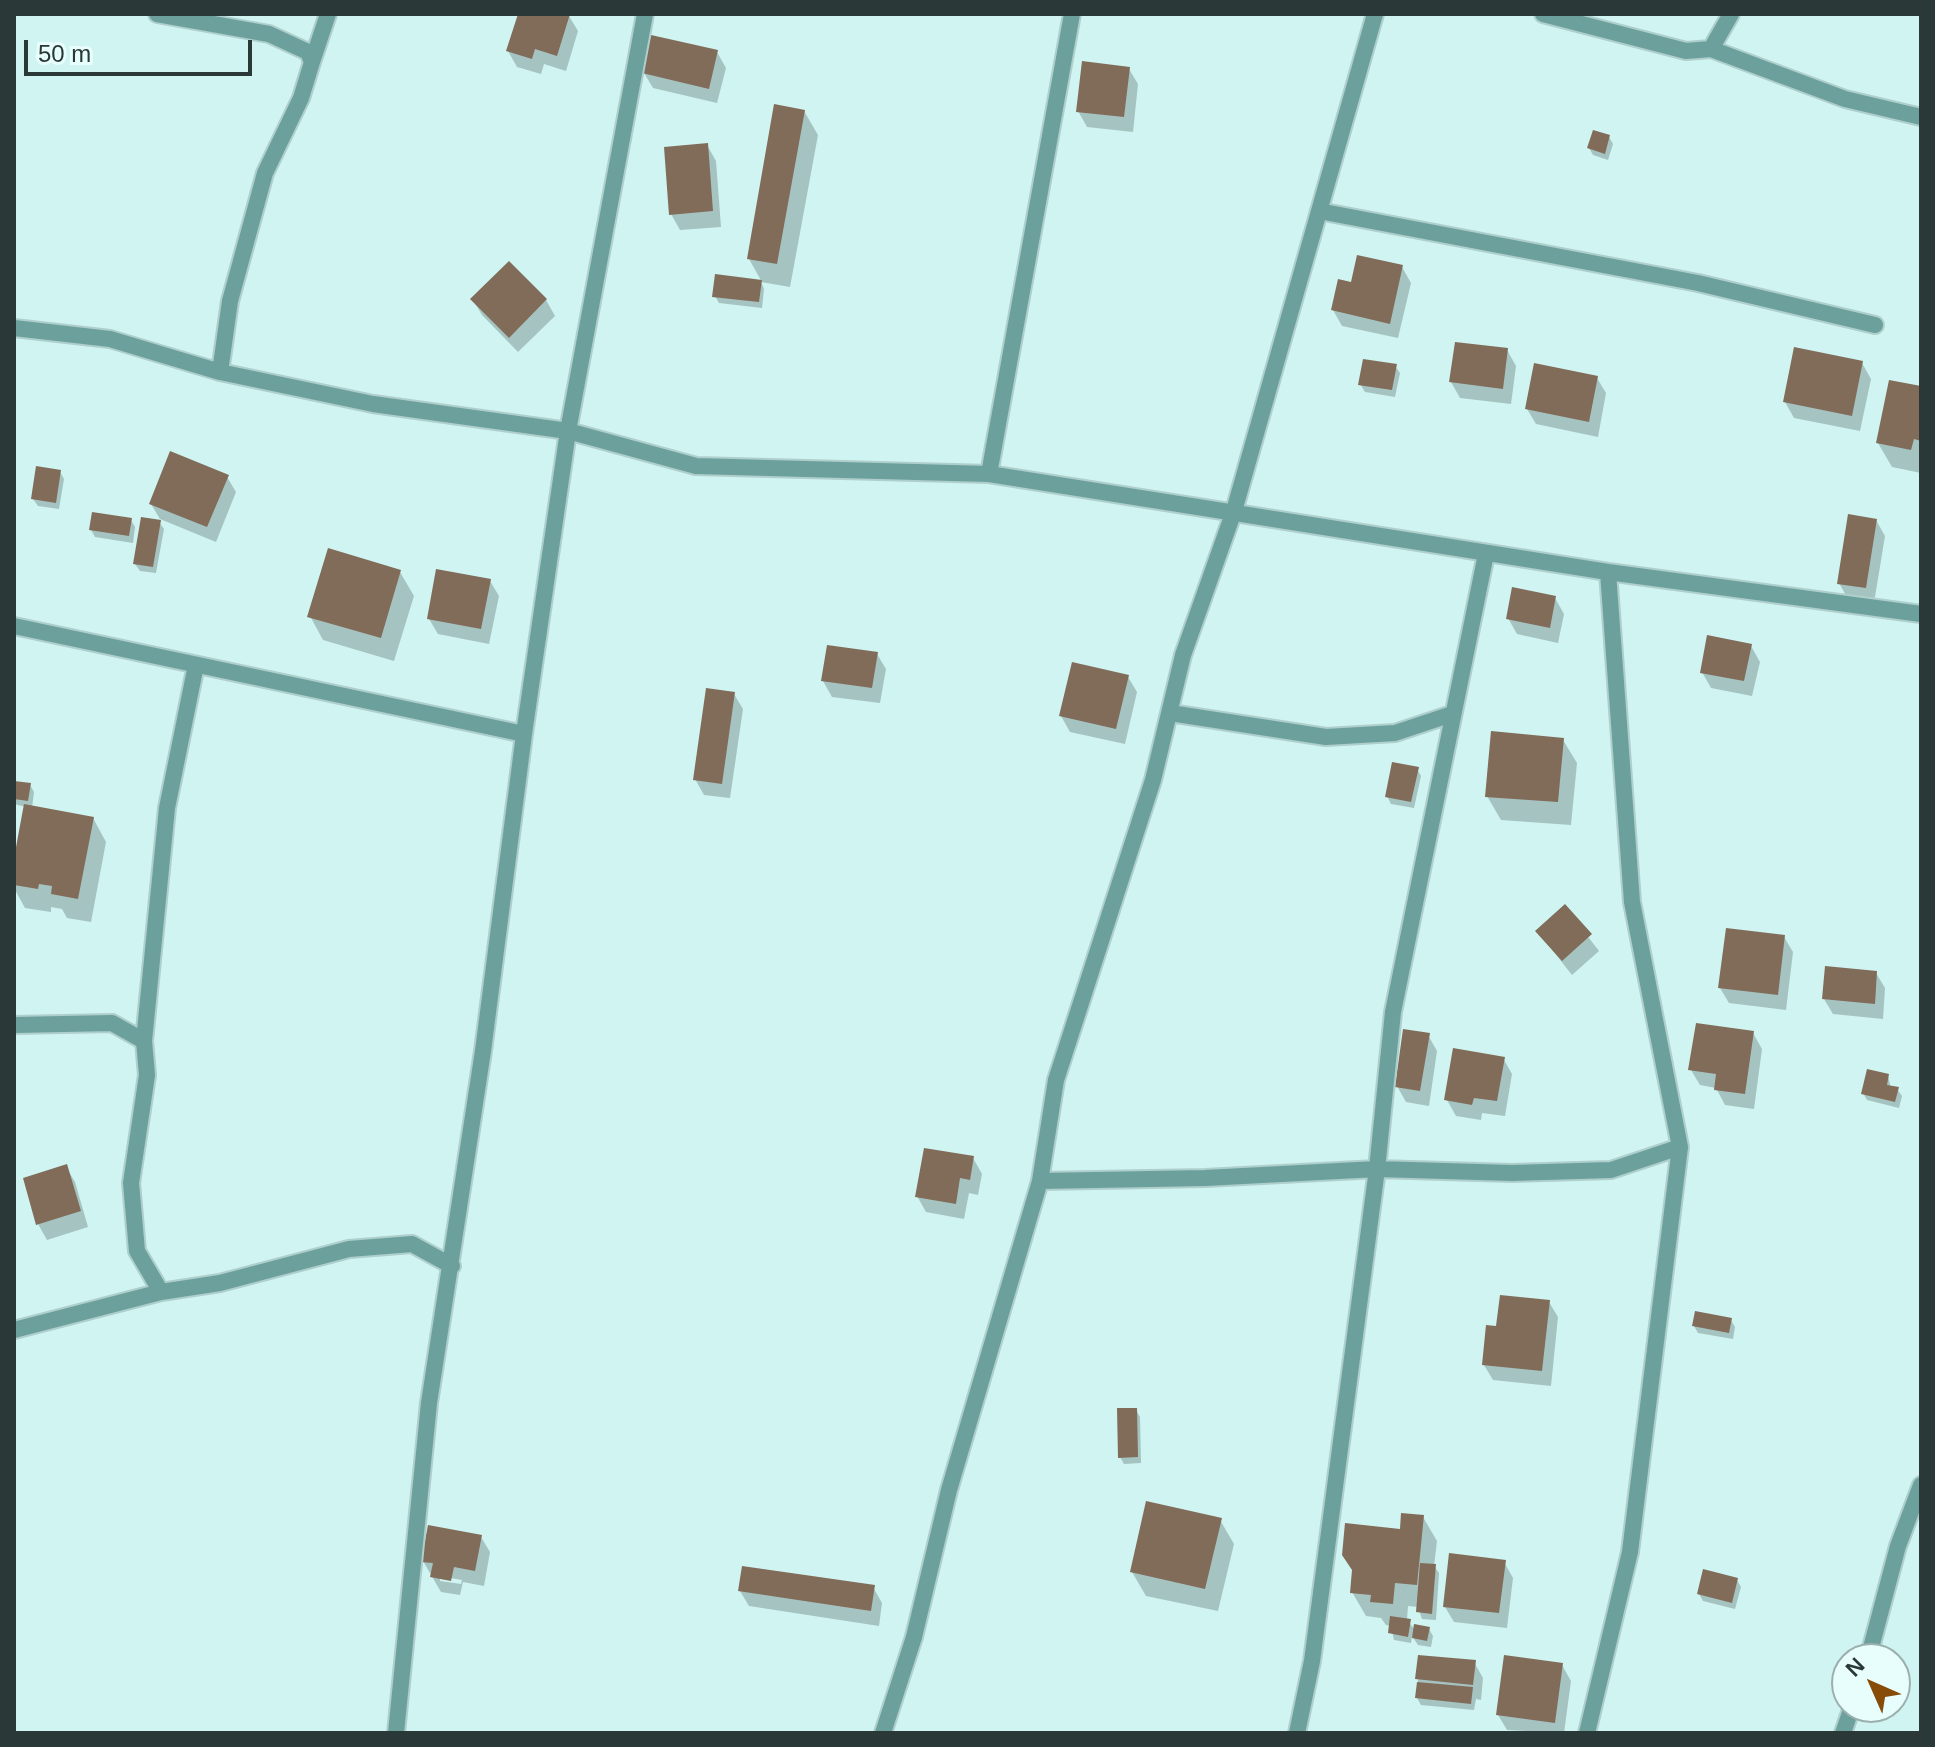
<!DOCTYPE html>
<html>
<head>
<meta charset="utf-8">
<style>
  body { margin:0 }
  #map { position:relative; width:1935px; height:1747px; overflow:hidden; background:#cff4f1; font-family:Arial,sans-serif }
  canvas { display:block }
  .frame { position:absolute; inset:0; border:16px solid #2a3938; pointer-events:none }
  .north { position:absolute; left:1831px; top:1643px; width:80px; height:80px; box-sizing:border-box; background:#e7fefc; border:2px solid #9bafae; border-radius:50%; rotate:315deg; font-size:22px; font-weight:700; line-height:32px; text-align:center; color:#2a3938 }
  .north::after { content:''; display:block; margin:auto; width:28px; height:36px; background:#884c09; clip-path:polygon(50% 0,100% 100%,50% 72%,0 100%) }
  .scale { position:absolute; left:24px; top:40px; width:228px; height:36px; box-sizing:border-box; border:4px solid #2a3938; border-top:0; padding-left:10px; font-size:24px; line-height:28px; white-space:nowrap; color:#2a3938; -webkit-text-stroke:6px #e7fefc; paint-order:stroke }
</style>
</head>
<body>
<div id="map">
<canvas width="1935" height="1747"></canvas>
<div class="frame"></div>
<div class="north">N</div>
<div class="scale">50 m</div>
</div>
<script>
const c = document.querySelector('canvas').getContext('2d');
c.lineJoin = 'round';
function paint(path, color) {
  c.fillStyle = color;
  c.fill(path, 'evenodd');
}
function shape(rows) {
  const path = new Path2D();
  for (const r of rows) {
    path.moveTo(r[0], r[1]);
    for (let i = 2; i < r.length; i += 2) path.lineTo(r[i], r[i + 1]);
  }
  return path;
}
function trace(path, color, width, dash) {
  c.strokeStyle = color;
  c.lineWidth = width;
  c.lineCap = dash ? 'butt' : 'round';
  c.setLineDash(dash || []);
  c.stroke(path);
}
const shadow = shape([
  [520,14,569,16,578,31,566,71,544,64,541,74,517,67,508,51],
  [717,52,726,68,717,103,653,88,644,73],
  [1129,69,1138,84,1133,132,1087,127,1078,111],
  [804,111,818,135,790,287,761,282,764,289,762,308,719,303,715,296,716,277,762,282,749,259],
  [1609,137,1613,144,1608,160,1593,155,1589,148],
  [707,145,716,161,721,227,680,230,671,214],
  [1402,267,1411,283,1398,338,1342,326,1333,310,1352,284],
  [473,300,546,300,555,316,518,352,482,315],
  [1507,350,1516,366,1511,404,1460,398,1451,382],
  [1862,363,1871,379,1860,431,1794,418,1785,402],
  [1395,366,1400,373,1395,397,1365,392,1360,384],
  [1597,378,1606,393,1598,437,1536,424,1527,409],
  [1921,388,1921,473,1892,467,1878,443],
  [60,472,64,479,59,509,38,506,33,499],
  [227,477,236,492,216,542,160,519,151,504],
  [131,520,135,527,133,543,95,537,91,530],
  [1876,520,1885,536,1874,603,1848,599,1839,583],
  [159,522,164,529,156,573,140,571,135,564],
  [400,572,414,596,394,661,323,640,310,616],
  [490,581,499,596,489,644,438,634,429,619],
  [1555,598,1564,614,1558,643,1517,634,1508,618],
  [1751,646,1760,662,1752,696,1711,688,1702,672],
  [877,654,886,669,880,703,832,697,823,681],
  [1128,677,1137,692,1125,744,1070,732,1061,716],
  [734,694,743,709,730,798,704,795,695,779],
  [1563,740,1577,763,1571,825,1501,820,1487,796],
  [1417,769,1421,776,1414,808,1391,804,1387,796],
  [14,783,30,785,34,792,32,808,93,818,106,842,91,922,67,918,62,909,51,907,51,912,25,908,14,888,26,807,14,804],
  [1565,907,1599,951,1572,975,1538,932],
  [1784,937,1793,952,1786,1010,1729,1003,1720,988],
  [1876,973,1885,988,1883,1019,1833,1014,1824,999],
  [1753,1033,1762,1049,1754,1109,1725,1105,1716,1088,1700,1085,1691,1070],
  [1428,1035,1437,1051,1429,1106,1406,1102,1397,1086],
  [1503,1058,1512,1074,1505,1116,1482,1113,1481,1120,1456,1116,1447,1100],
  [1888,1076,1891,1088,1897,1089,1902,1096,1899,1108,1867,1100,1863,1093],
  [973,1158,982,1174,978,1195,969,1193,964,1219,926,1212,917,1196],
  [66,1167,75,1182,88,1227,47,1240,38,1224],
  [1549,1302,1558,1317,1551,1386,1493,1380,1484,1365],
  [1731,1320,1735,1327,1733,1339,1698,1333,1694,1326],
  [1136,1410,1140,1417,1141,1463,1124,1464,1120,1457],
  [1423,1517,1437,1541,1434,1566,1439,1573,1436,1620,1422,1619,1418,1607,1408,1606,1407,1620,1415,1630,1429,1629,1433,1636,1431,1647,1418,1645,1412,1636,1411,1643,1394,1640,1391,1626,1386,1625,1381,1618,1366,1616,1352,1592,1401,1531],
  [1220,1520,1234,1544,1218,1611,1146,1596,1132,1572],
  [481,1537,490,1552,484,1586,463,1582,460,1595,441,1592,423,1561],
  [440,1576,462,1580,461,1584,440,1581],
  [1504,1562,1513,1578,1507,1628,1454,1622,1445,1607],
  [1737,1580,1741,1587,1735,1609,1703,1601,1699,1594],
  [873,1587,882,1603,879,1626,749,1606,740,1591],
  [1474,1662,1483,1678,1481,1700,1476,1699,1474,1710,1421,1705,1417,1698,1418,1679],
  [1562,1665,1571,1681,1564,1733,1507,1730,1498,1715]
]);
const building = shape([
  [518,14,570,14,557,56,535,49,532,59,506,51],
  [651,35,718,50,709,89,642,73],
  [1082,61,1130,67,1124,117,1076,112],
  [774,104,805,110,777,264,747,259],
  [1593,130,1610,135,1605,154,1587,148],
  [708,143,713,211,669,215,664,147],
  [1357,255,1403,265,1390,324,1331,310,1338,279,1351,282],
  [509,261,547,299,509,338,470,299],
  [715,274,762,280,759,302,712,297],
  [1455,342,1508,348,1503,389,1449,382],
  [1794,347,1863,361,1852,416,1783,402],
  [1363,359,1397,364,1392,390,1358,385],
  [1534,363,1598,376,1589,422,1525,409],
  [1889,380,1921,386,1921,441,1914,439,1911,450,1876,443],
  [170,451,229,475,207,527,149,504],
  [36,466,61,470,56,503,31,499],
  [92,512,132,518,129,536,89,530],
  [1848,514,1877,519,1866,588,1837,584],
  [141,517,161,520,153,567,133,564],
  [328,548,401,570,381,638,307,617],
  [436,569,491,579,481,629,427,619],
  [1512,587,1556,596,1550,628,1506,619],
  [1707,635,1752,644,1744,681,1700,673],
  [827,645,878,652,872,688,821,681],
  [1072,662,1129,675,1116,729,1059,716],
  [706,688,735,692,722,784,693,780],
  [1491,731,1564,738,1558,802,1485,797],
  [1392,762,1419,767,1411,802,1385,797],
  [14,781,31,783,28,801,14,799],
  [24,804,94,817,78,899,51,894,52,886,39,884,38,889,14,885,14,858],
  [1565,904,1592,934,1562,961,1535,931],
  [1726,928,1785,935,1778,995,1718,988],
  [1825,966,1877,971,1875,1004,1822,999],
  [1696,1023,1754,1031,1745,1094,1714,1090,1716,1074,1688,1070],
  [1403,1029,1430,1033,1420,1091,1395,1087],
  [1453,1048,1505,1057,1497,1101,1474,1098,1472,1105,1444,1100],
  [1867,1069,1889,1074,1887,1085,1899,1087,1895,1102,1861,1094],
  [924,1148,974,1156,970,1180,960,1178,956,1204,915,1197],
  [67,1164,81,1211,36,1225,23,1178],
  [1500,1295,1550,1300,1542,1371,1482,1365,1486,1325,1496,1326],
  [1695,1311,1732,1318,1729,1333,1692,1326],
  [1117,1408,1137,1408,1138,1457,1118,1458],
  [1146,1501,1222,1518,1205,1589,1130,1572],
  [1401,1513,1424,1515,1417,1585,1395,1583,1393,1604,1370,1602,1371,1595,1350,1593,1352,1570,1342,1555,1345,1523,1400,1529],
  [428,1525,482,1535,475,1571,454,1567,451,1581,430,1577,433,1563,421,1562],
  [1449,1553,1506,1560,1499,1613,1443,1607],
  [1420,1563,1436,1564,1432,1614,1416,1612],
  [742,1566,875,1585,871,1611,738,1591],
  [1703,1569,1738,1578,1732,1603,1697,1594],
  [1390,1616,1411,1619,1408,1637,1388,1633],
  [1414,1624,1430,1627,1427,1641,1412,1638],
  [1418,1655,1476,1660,1473,1685,1415,1679],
  [1504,1655,1563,1663,1555,1723,1496,1715],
  [1417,1682,1473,1687,1471,1704,1415,1698]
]);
const minor = shape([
  [157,14,269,34,308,52,312,62,301,98,265,173,230,301,220,372],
  [1543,14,1686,51,1711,49,1731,14],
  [1711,49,1845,99,1921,117],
  [312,62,328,14],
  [1319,211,1698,283,1875,325],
  [14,328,110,339,220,372,373,404,568,431,696,466,989,474,1608,572,1921,614],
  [989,474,1072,14],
  [14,626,524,734],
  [1170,713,1326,737,1395,733,1452,714],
  [14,1025,112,1023,144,1041,147,1075,131,1183,137,1251,161,1292],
  [144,1041,167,808,196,665],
  [1040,1181,1205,1178,1377,1169,1512,1173,1611,1170,1680,1147],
  [14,1330,161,1292,220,1283,349,1249,412,1244,452,1266],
  [1868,1659,1898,1546,1921,1485],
  [396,1733,429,1403,483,1051,524,734,568,431,645,14],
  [883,1733,914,1637,949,1490,1040,1181,1056,1080,1153,780,1183,655,1234,511,1375,14],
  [1297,1733,1312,1661,1377,1169,1393,1012,1486,554],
  [1587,1733,1630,1552,1680,1147,1632,902,1608,572],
  [1843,1733,1852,1707]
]);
paint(shadow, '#0003');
paint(building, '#816b59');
trace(minor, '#aecfcc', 20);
trace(minor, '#6ca09d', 16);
</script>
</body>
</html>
